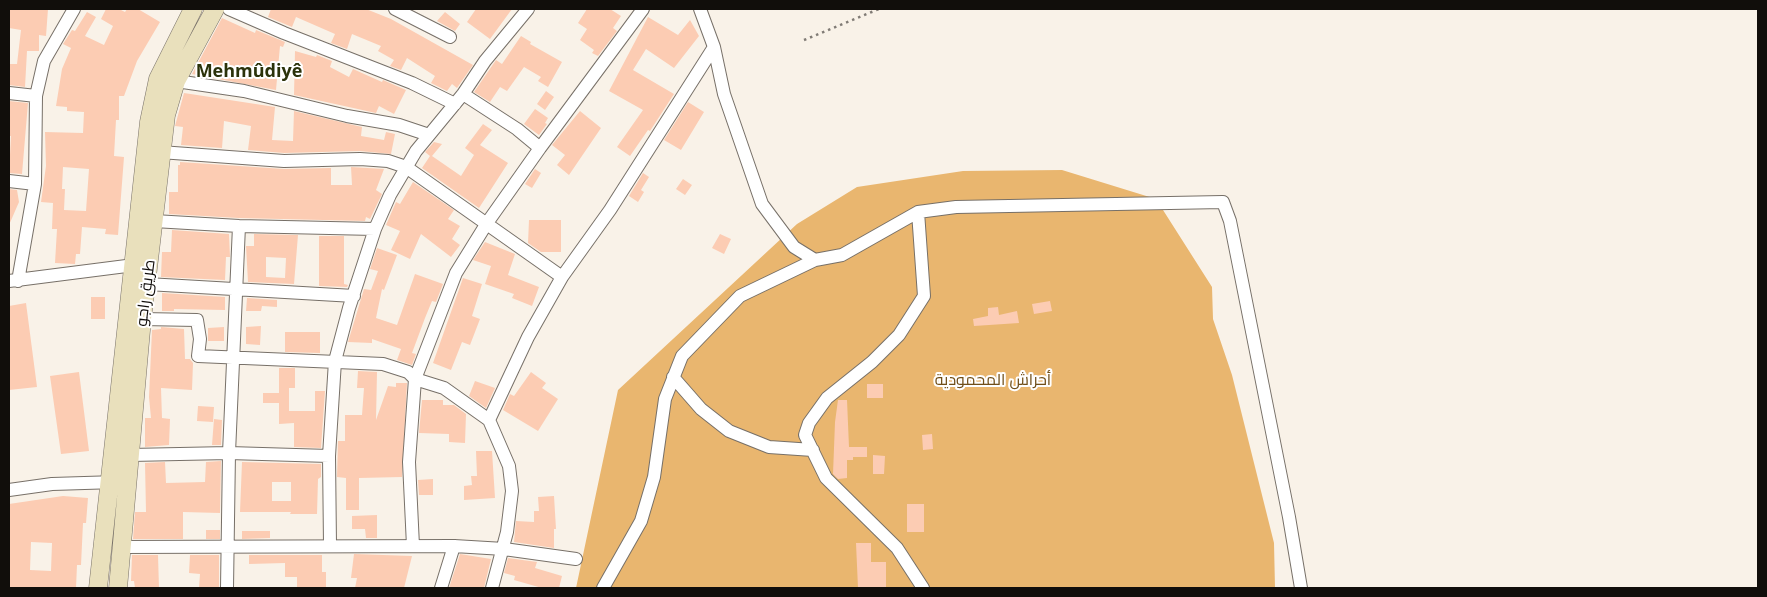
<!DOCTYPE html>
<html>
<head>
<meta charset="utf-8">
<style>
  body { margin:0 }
  #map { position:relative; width:1767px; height:597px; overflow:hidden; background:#f9f2e8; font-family:"Open Sans",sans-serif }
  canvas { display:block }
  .frame { position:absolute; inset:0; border:10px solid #110e0b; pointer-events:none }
</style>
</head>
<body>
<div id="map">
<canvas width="1767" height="597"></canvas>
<div class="frame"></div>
</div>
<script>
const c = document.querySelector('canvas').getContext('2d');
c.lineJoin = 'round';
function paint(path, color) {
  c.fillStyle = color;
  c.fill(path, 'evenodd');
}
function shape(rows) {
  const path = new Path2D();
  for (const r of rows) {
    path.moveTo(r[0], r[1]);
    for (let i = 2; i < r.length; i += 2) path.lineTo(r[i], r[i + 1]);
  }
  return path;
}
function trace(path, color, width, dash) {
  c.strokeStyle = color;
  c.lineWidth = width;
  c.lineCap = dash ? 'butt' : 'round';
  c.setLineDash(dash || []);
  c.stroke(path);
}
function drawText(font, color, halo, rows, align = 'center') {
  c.font = font + ' "Open Sans",Cairo,sans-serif';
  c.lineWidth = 4;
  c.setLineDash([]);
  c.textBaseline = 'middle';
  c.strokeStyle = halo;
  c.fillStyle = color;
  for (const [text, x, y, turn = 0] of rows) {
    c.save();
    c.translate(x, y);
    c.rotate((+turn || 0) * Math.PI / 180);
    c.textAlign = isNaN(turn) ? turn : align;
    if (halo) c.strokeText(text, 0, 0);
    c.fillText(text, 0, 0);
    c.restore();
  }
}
const forest = shape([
  [1062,170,1156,199,1212,287,1213,319,1232,375,1274,543,1275,588,576,588,618,390,797,224,857,187,963,171]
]);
const building = shape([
  [9,9,48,9,46,36,39,35,39,51,27,51,25,87,9,85,9,64,17,64,21,30,9,28],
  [106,9,119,9,125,12,127,9,138,9,160,22,137,61,124,96,119,96,119,120,116,120,114,156,124,157,118,235,105,234,106,229,82,227,80,254,76,254,75,264,55,263,57,229,52,229,53,203,41,202,46,166,45,132,83,133,84,112,67,111,67,107,56,106,62,69,71,48,63,44,72,30,75,31,87,12,96,17,85,36,104,45,113,26,101,19],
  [63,167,89,169,86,211,64,210,65,189,62,189],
  [271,9,366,9,391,19,473,65,457,88,452,84,447,91,431,83,435,76,407,58,401,70,390,66,394,60,378,51,381,46,352,34,347,49,331,43,335,34,296,17,292,27,268,17],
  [476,9,512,9,490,39,467,22],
  [587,9,610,9,621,16,613,28,617,31,598,56,592,53,594,50,580,40,587,29,578,23],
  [445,12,460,24,455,31,437,21],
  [648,17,678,35,690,20,699,36,674,68,646,49,633,70,674,94,650,131,648,130,630,156,617,147,643,110,609,91],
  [222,18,255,33,256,30,285,42,283,47,280,46,276,90,192,74],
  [521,36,531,42,530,44,562,62,548,87,538,81,541,77,524,67,507,91,500,87,490,102,474,92,496,60,502,64],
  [295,51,316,57,317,55,332,61,330,67,349,77,353,69,382,82,383,80,406,90,394,114,379,106,376,113,294,95],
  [546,91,554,97,545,110,537,104],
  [184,93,275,107,272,140,293,141,294,111,362,127,361,136,384,140,386,132,395,134,391,154,360,151,284,153,248,150,251,126,224,121,222,148,181,145,183,127,175,126],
  [9,101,28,103,22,174,9,173,11,136,9,136],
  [688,102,704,112,681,150,664,140],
  [535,109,548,118,545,123,547,124,539,135,524,124],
  [580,111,601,128,569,175,557,165,565,155,552,145],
  [483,124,492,130,480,145,508,163,479,208,422,168,430,156,425,152,434,142,442,144,432,156,461,176,474,155,465,148],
  [180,162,284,169,331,168,331,185,352,185,351,167,384,169,376,190,382,194,370,219,366,217,365,221,239,218,169,214,169,192,178,192,178,165,180,165],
  [535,169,541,173,532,188,525,184],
  [643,173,649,177,641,190,644,192,638,202,629,196],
  [683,179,692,185,685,195,676,189],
  [413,182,454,210,448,219,460,226,452,239,460,245,451,257,421,234,410,259,391,250,400,231,386,225,396,202,400,204],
  [9,189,17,190,19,202,9,225],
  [529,220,561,220,561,252,541,252,528,243],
  [172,230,229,234,230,257,226,257,225,280,161,277,162,252,171,252],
  [254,234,298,235,294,284,248,282,246,246,254,246],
  [266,257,286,258,285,278,266,277],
  [720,234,731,239,724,254,712,248],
  [319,236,344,236,344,284,348,285,347,287,319,286],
  [485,242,515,254,508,275,539,287,532,306,512,298,514,294,485,284,491,266,473,260],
  [377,248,397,255,384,290,382,289,376,318,397,325,415,274,443,284,436,302,432,301,425,318,412,353,416,354,412,365,397,360,401,349,372,339,372,343,348,342,364,289,371,290,378,271,370,269],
  [463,278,482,284,472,316,480,319,470,345,462,342,451,370,433,363],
  [162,293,225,297,225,310,174,309,174,311,162,311],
  [91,297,105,297,105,319,91,319],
  [247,298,277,300,277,307,262,306,261,311,246,311],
  [1050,301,1052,311,1034,314,1032,304],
  [26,303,37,387,9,390,9,306],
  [998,307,999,315,1017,311,1019,323,974,326,973,319,988,316,988,308],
  [261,326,260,345,246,344,246,327],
  [161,327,184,329,185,359,190,359,193,363,192,390,161,388,162,418,170,419,169,445,145,447,145,418,151,418,149,397,152,330,161,329],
  [224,327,224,341,208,341,208,328],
  [285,332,320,332,320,353,285,352],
  [279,368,295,368,295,388,289,388,289,411,315,411,315,391,325,391,321,448,294,447,294,423,279,424,279,403,263,403,263,393,279,393],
  [358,371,377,372,376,420,388,386,396,387,396,383,407,383,402,477,359,478,359,510,346,510,346,478,337,477,338,441,345,441,345,415,362,415,364,388,357,388],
  [79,372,89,451,61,454,50,376],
  [531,372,546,383,542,388,558,399,538,431,503,410,510,394,514,396],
  [475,381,495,388,486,408,469,396],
  [867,384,883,384,883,398,867,398],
  [422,400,443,400,443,405,454,405,466,414,465,443,449,442,449,434,419,433],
  [838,400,847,400,849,447,867,447,867,457,853,457,853,460,847,460,847,478,838,479,833,474,835,422],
  [198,406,214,407,213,422,197,421],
  [214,419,222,420,221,445,212,445],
  [932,434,933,449,923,450,922,435],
  [476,451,492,451,495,498,464,500,464,486,472,485,471,476,477,476],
  [873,455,885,456,884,474,873,474],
  [221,461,220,513,183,512,183,539,133,539,135,512,146,512,145,463,165,462,166,483,205,482,206,462],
  [242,462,321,464,321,477,318,479,317,514,290,514,291,512,240,512],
  [272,482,291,482,291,501,272,501],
  [433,479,433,495,419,495,418,480],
  [63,496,88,498,86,523,83,523,81,565,77,565,76,588,9,588,9,504],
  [31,542,52,543,51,571,30,570],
  [554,496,556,529,554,529,554,548,514,542,516,521,534,522,534,511,539,511,538,497],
  [907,504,924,504,924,532,907,532],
  [377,515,377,538,366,538,365,529,352,529,352,516],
  [206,530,220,530,220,539,206,539],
  [242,531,270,531,270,538,242,539],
  [856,543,871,543,871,562,886,562,886,588,858,588],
  [354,554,412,556,404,588,355,588,357,578,351,578],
  [460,554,491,559,484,588,449,588],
  [132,555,158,555,159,588,135,588,134,581,131,581],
  [190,555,219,555,219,588,199,588,200,574,189,573],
  [249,555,322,555,322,572,326,572,326,588,297,588,297,577,285,577,285,563,249,564],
  [508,558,537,562,535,568,562,576,559,588,542,588,514,580,515,576,504,573]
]);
const path = shape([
  [804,40,879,9]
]);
const minor = shape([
  [229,9,284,33,412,83,455,104],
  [395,9,450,37],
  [700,9,714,47,724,94,762,204,794,247,815,260,842,255,918,212,956,207,1223,202,1230,221,1289,517,1301,588],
  [176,81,244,91,347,116,399,125,429,135],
  [9,93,36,96],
  [463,94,517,129,540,148],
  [160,152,284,161,360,159,388,161,406,167,562,277],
  [9,181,35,184],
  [918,212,924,296,899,335,872,362,827,398,809,423,805,435,826,478,897,548,923,588],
  [154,221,239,226,375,229],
  [9,281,142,264],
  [18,281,35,184,36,96,44,61,74,9],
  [147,284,354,296],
  [142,319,197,320,200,339,198,356,383,364,408,372,415,379,444,388,489,420],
  [673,377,701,409,729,431,769,447,813,450],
  [130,455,229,453,329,456],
  [9,490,52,484,117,482],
  [330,545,329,456,335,361,349,308,375,229,390,195,416,151,463,94,485,61,528,9],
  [413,546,409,462,415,379,456,273,487,223,540,148,643,9],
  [120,547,454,546,504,549,576,559],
  [227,588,229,453,239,226],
  [441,588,454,546],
  [492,588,507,532,512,491,509,466,489,420,528,337,562,277,610,210,714,47],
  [603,588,641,521,654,477,665,399,682,356,740,296,815,260]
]);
const secondary = shape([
  [98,588,149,122,158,79,193,9],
  [118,588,142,319,166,115,176,81,215,9]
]);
const streetNames = [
  ["طريق راجو",146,293,-83]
];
const parkNames = [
  ["أحراش المحمودية",993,380]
];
const neighbourhoodNames = [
  ["Mehmûdiyê",249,72]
];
paint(forest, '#e9b66f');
paint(building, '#fcccb3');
trace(minor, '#777068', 14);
trace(secondary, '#777068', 19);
trace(path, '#807b75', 2.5, [2.5, 4]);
trace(minor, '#fff', 12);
trace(secondary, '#e9e0bc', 18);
drawText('16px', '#110e0b', '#fff', streetNames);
drawText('16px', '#704e18', '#fff', parkNames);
drawText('bold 18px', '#2b320a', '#fff', neighbourhoodNames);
</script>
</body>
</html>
